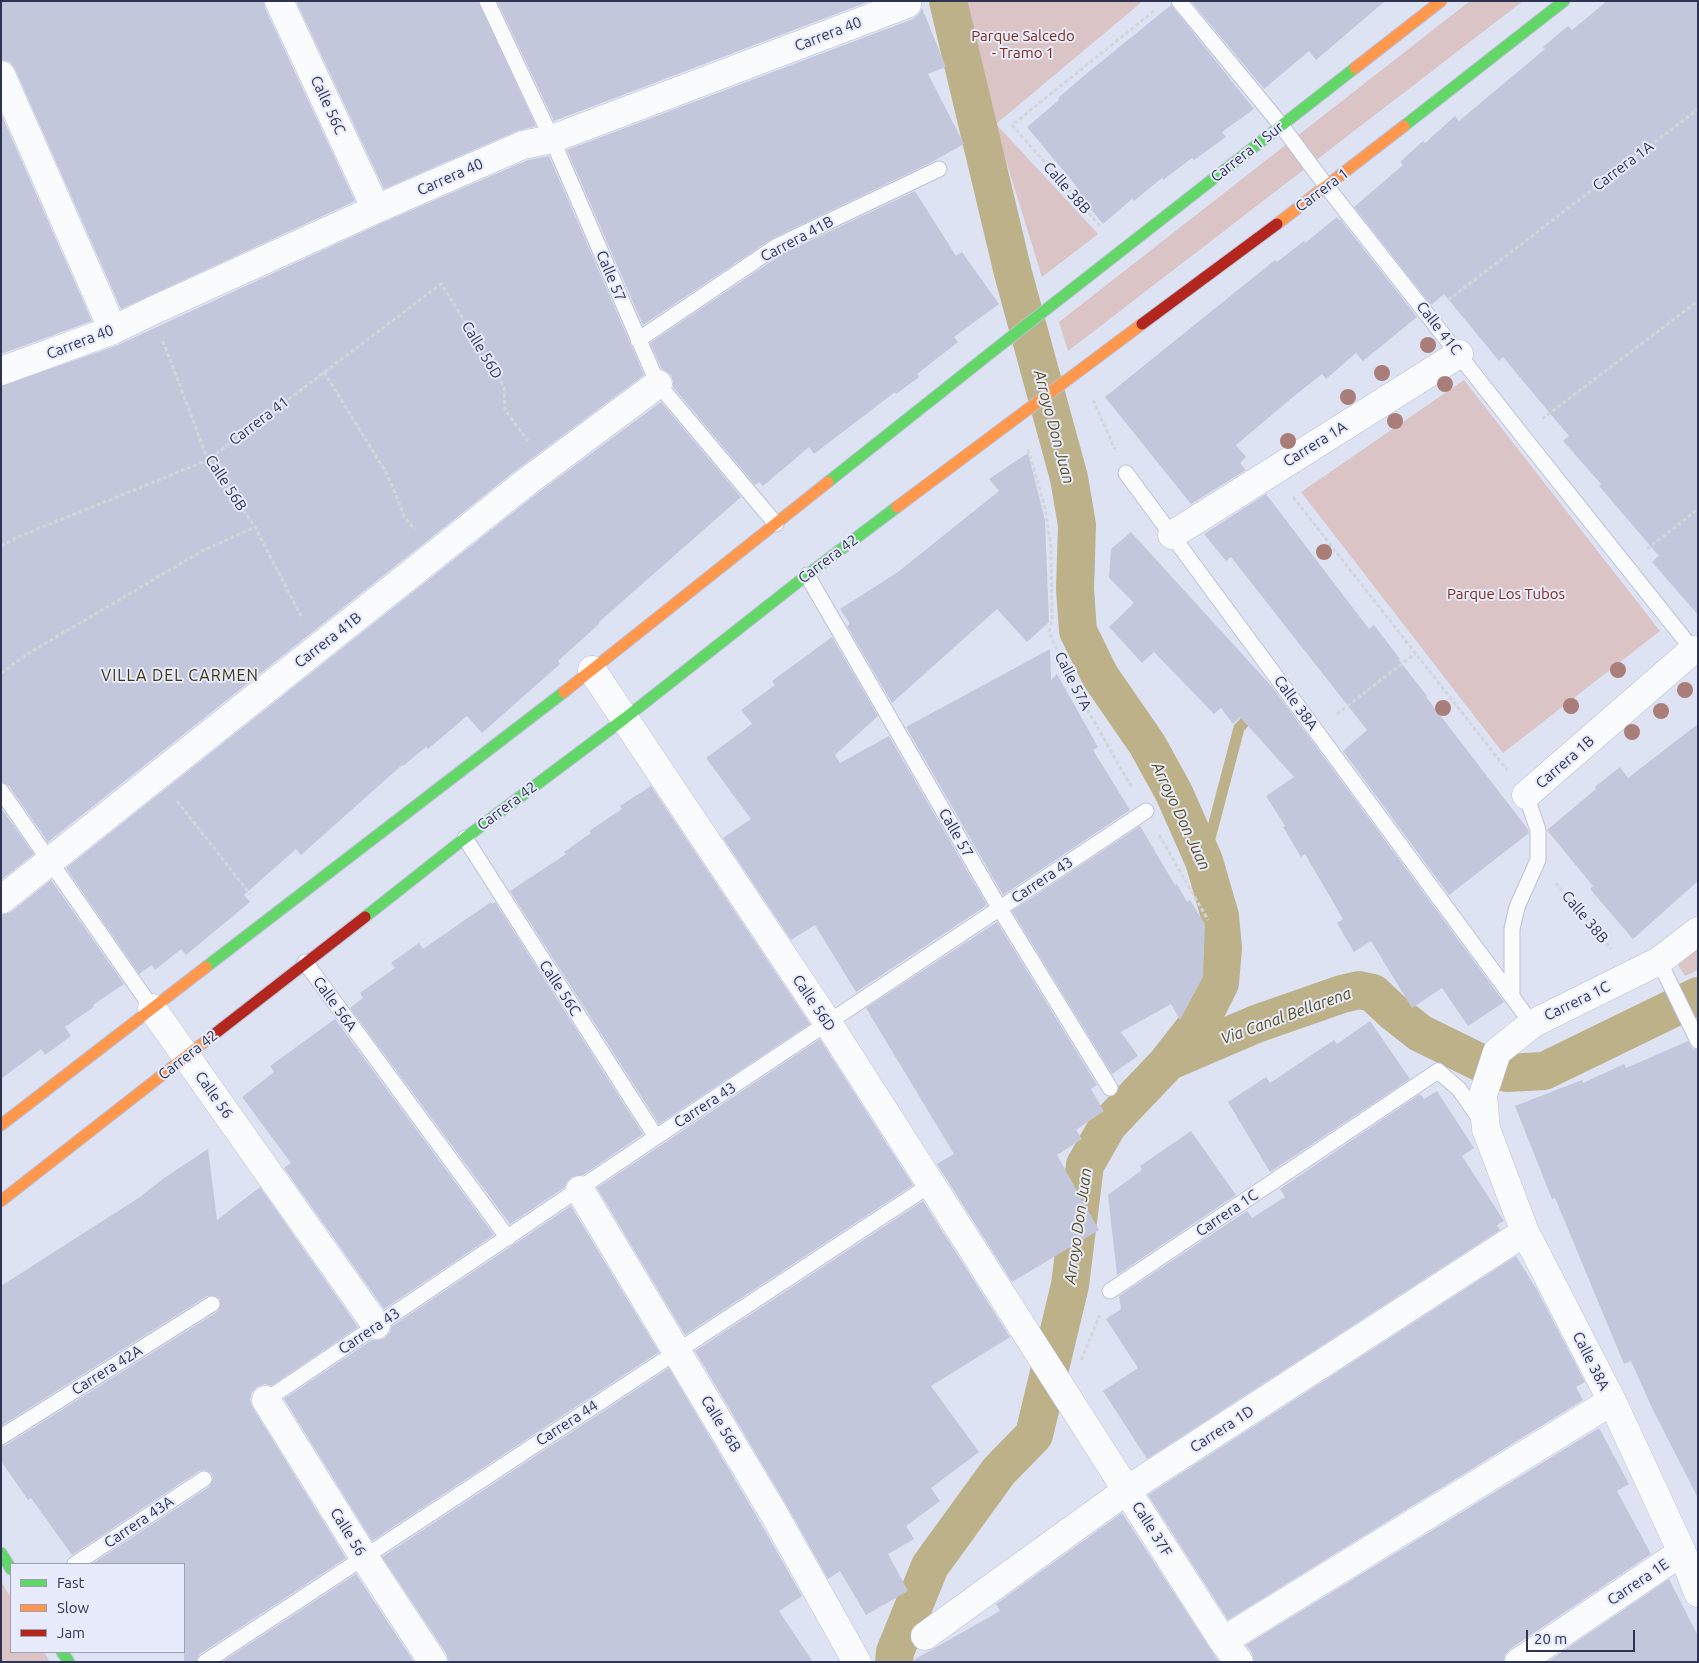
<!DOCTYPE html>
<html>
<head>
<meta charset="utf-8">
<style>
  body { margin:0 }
  #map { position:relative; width:1699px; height:1663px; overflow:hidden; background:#dee3f4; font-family:Ubuntu,sans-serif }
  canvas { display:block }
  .frame { position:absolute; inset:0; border:2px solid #2d3351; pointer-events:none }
  .legend { position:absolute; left:10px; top:1563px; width:175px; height:90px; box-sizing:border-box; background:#e7ebfb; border:1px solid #9da1b7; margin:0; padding:6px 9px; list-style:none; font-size:15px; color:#2d3351 }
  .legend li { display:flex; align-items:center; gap:10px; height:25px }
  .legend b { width:25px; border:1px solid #9da1b7 }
  .scale { position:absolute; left:1526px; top:1630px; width:109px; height:22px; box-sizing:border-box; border:2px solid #2d3351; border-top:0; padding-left:6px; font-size:15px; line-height:18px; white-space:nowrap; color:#2d3351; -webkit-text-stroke:4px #e7ebfb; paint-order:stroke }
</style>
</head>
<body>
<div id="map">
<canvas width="1699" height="1663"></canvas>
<div class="frame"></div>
<ul class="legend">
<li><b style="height:6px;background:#63d668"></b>Fast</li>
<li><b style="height:6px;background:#ff974d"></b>Slow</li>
<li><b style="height:6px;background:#b3261e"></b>Jam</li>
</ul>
<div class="scale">20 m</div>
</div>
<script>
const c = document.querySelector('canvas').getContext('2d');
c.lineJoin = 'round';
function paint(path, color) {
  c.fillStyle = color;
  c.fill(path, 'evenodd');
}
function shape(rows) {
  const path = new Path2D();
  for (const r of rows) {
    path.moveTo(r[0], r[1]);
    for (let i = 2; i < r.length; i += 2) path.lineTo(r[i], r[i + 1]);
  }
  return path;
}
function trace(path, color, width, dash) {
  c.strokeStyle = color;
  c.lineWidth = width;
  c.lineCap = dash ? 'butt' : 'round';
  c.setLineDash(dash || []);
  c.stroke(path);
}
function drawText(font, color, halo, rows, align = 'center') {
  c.font = font + ' Ubuntu,sans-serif';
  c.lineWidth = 4;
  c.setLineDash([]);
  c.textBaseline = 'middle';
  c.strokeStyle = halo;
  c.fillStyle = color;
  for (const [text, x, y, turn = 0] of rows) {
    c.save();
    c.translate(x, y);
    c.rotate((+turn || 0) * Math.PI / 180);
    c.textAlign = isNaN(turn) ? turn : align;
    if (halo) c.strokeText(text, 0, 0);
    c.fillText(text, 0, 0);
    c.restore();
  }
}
const green = shape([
  [966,1,1143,1,996,124,1098,234,1042,277,995,125],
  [1470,1,1523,1,1068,351,1059,322],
  [1464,380,1660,631,1503,753,1301,492],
  [1698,949,1698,970,1685,976,1677,963],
  [1,1581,11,1598,11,1652,44,1652,50,1662,1,1662]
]);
const stream = shape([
  [1204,861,1239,728,1254,712]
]);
const canal = shape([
  [1172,1060,1256,1024,1342,994,1359,990,1373,993,1392,1011,1420,1033,1481,1063,1507,1073,1544,1071,1698,996],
  [894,1662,895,1652,930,1566,999,1471,1034,1435,1070,1285,1085,1165,1108,1125,1167,1063,1203,1017,1220,983,1223,948,1220,916,1204,861,1174,793,1147,744,1100,676,1078,631,1075,589,1077,525,1069,478,1013,273,948,1]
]);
const building = shape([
  [1,1,264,1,265,8,355,201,121,309,15,69,10,62,1,60],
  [296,1,478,1,536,126,517,131,384,189],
  [497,1,870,1,554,121],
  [1191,1,1385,1,1316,60,1309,51,1264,89],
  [1607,1,1698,1,1698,615,1652,562,1659,556,1599,486,1601,484,1563,441,1569,436,1503,357,1499,361,1444,294,1431,305,1354,207,1403,165,1400,162,1423,141,1425,143,1455,116,1459,121,1545,49,1543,47,1568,26,1572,30],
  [1171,5,1254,109,1222,132,1226,137,1194,160,1192,158,1163,180,1162,178,1134,201,1132,199,1103,224,1074,189,1077,187,1027,127,1059,100,1058,98,1086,74],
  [922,8,946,67,928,74,964,144,928,164,773,238,643,325,567,150,913,19,919,14],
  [1,114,92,321,1,354],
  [549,156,644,375,515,471,48,842,9,786,1,782,1,386,118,345,382,223,528,160],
  [915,191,956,256,962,252,999,304,954,337,958,342,917,374,919,377,896,394,895,392,814,454,809,447,763,486,759,482,755,485,673,387,673,382,671,375,662,369,650,343,782,254],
  [1337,217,1339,220,1340,219,1417,317,1363,361,1356,353,1326,379,1322,374,1293,397,1236,445,1246,457,1240,463,1246,470,1191,504,1105,397,1275,260,1277,262,1304,241,1305,243],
  [661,402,741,497,599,622,600,623,558,661,560,664,482,733,467,716,428,749,426,747,403,766,402,765,301,855,296,849,244,895,250,902,186,955,181,949,155,970,152,965,139,974,66,868,535,495],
  [1028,453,1045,520,1049,622,1027,642,997,609,892,703,847,626,850,624,840,609,898,572,999,491,989,479],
  [1266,494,1369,629,1374,625,1400,659,1399,660,1427,696,1426,697,1527,828,1529,833,1449,895,1343,751,1367,730,1231,557,1226,561,1204,534],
  [1131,532,1273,688,1504,1002,1468,1026,1442,988,1412,1008,1371,941,1354,952,1337,923,1343,919,1305,854,1301,857,1283,827,1285,826,1266,796,1294,777,1240,717,1233,724,1221,708,1214,714,1154,652,1142,663,1109,627,1134,603,1109,578,1111,549],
  [832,637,878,716,835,755,840,763,889,736,987,905,856,992,815,925,791,940,723,838,751,819,706,758,752,724,741,710,775,685,772,681],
  [1050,649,1051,680,1057,674,1098,747,1093,750,1130,810,1003,895,906,727],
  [1698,724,1698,881,1633,939,1590,889,1593,886,1547,830,1596,789,1595,787,1620,767,1628,778],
  [651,786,810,1024,659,1124,510,891,566,854,564,852,591,833,589,831,622,809,620,806],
  [1,808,34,854,1,880],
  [1140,826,1175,885,1177,884,1187,902,1190,900,1205,924,1203,977,1180,1020,1171,1004,1121,1032,1138,1056,1112,1074,1012,911],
  [51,880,124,984,93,1005,94,1007,65,1027,71,1036,45,1055,41,1049,1,1079,1,915,11,912],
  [491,902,492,904,495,902,643,1134,583,1175,572,1177,567,1182,565,1187,510,1224,350,1008,363,998,360,993,395,968,391,963,419,943,423,949],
  [997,922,1097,1085,1091,1089,1104,1111,1076,1130,1082,1139,1057,1155,1099,1230,1012,1282,937,1164,954,1154,866,1008],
  [335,1019,494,1235,384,1309,284,1168,291,1163,242,1097,274,1072,270,1066],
  [1370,1021,1410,1079,1270,1172,1228,1102,1266,1077,1270,1083,1334,1040,1337,1044],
  [820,1039,913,1185,685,1335,597,1188],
  [1688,1041,1692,1048,1698,1050,1698,1498,1653,1410,1631,1361,1624,1364,1555,1198,1552,1199,1515,1106,1582,1080,1583,1083,1624,1064,1626,1068],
  [1437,1091,1474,1148,1462,1156,1504,1221,1497,1225,1500,1230,1147,1459,1103,1391,1138,1368,1106,1319,1121,1309,1119,1296,1247,1211,1252,1218,1285,1197,1280,1189,1420,1094,1424,1099],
  [1191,1131,1236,1195,1117,1275,1108,1195,1142,1170,1140,1166],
  [208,1149,217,1220,260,1187,358,1327,271,1386,265,1384,257,1387,252,1392,250,1400,253,1408,346,1558,200,1654,196,1662,184,1662,184,1564,92,1564,209,1487,213,1479,212,1473,204,1470,199,1471,72,1555,31,1498,28,1500,1,1461,1,1446,6,1445,217,1312,220,1308,220,1299,216,1296,207,1296,1,1426,1,1286,140,1197,164,1178],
  [923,1201,1010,1337,931,1386,979,1452,931,1488,940,1501,906,1526,914,1539,888,1554,908,1591,866,1615,840,1571,828,1579,787,1506,695,1351],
  [571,1206,659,1352,372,1541,284,1399,372,1340,378,1340,385,1338,390,1332,391,1327],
  [1516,1256,1537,1290,1585,1382,1576,1387,1583,1400,1228,1620,1148,1495],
  [669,1368,760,1522,802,1596,779,1611,813,1662,449,1662,446,1653,382,1557],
  [1599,1428,1629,1484,1617,1491,1651,1554,1510,1649,1505,1655,1504,1662,1254,1662,1252,1653,1246,1645],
  [1122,1513,1219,1662,910,1662,1000,1611,996,1604],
  [356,1574,414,1662,222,1662],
  [1669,1579,1698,1636,1698,1662,1547,1662]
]);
const path = shape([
  [1100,226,1012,125,1154,11],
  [1448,300,1698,109],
  [163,341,208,460,255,527,302,618],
  [324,372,387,474,405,518,415,530],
  [1093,400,1115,449],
  [1542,419,1698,301],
  [1028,449,1045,508,1051,546,1052,620,1049,632,1070,679,1132,788],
  [1293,497,1507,770],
  [1,546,18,537,208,460,441,284,495,368,504,388,505,410,528,441],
  [1647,549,1698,509],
  [1,673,29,653,202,551,255,527],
  [1337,714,1416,653],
  [177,801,250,894],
  [1159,835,1208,920],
  [1556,883,1611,949],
  [1081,1360,1100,1315]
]);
const lane = shape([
  [487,1,552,139,658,384,776,524],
  [1179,1,1281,125,1327,187,1521,434,1697,655],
  [638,340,777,246,939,169],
  [1126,473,1532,1024],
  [807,575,1000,909,1110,1088],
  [1,791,152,1008],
  [465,838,656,1137],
  [1659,961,1698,1041],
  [305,962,508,1238],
  [1512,997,1512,929,1517,907,1538,860,1538,830,1526,795],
  [1110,1291,1438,1071,1459,1089,1481,1121],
  [266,1400,656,1137,1146,811],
  [1,1437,212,1304],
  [75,1564,204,1479],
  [205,1662,930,1185]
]);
const street = shape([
  [279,1,376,209],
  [1,75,113,330],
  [1,371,113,330,152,311,376,209,523,145,552,139,907,4],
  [1172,535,1459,354],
  [592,670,828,1023,1223,1641,1239,1662],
  [1526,795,1693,650],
  [1,900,525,483,658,384],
  [1698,931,1659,961,1532,1024,1497,1052,1483,1095,1486,1129,1525,1232,1612,1401,1682,1552,1698,1593],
  [152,1008,376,1325],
  [580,1190,774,1514,857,1662],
  [266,1400,364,1557,433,1662],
  [925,1636,1127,1490,1525,1232],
  [1223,1641,1612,1401],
  [1519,1662,1682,1552]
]);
const fast = shape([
  [1404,126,1564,1],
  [828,482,993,351,1355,68],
  [365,917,465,838,624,719,807,575,897,507],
  [206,967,564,692],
  [1,1553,11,1569],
  [62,1652,69,1662]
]);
const slow = shape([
  [1355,68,1441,1],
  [1277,224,1404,126],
  [897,507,1142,324],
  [564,692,828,482],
  [1,1125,206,967],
  [1,1201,212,1036]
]);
const jam = shape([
  [1142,324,1277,224],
  [212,1036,365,917]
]);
const trees = [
  [1428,345],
  [1382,373],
  [1445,384],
  [1348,397],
  [1395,421],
  [1288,441],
  [1324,552],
  [1618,670],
  [1685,690],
  [1571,706],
  [1443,708],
  [1661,711],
  [1632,732]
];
const streetNames = [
  ["Carrera 40",828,34,-21],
  ["Calle 56C",328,105,65],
  ["Carrera 1 Sur",1247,152,-38],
  ["Carrera 1A",1623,166,-37],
  ["Carrera 40",450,177,-24],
  ["Calle 38B",1067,188,49],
  ["Carrera 1",1322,190,-37],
  ["Carrera 41B",797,239,-28],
  ["Calle 57",611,276,67],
  ["Calle 41C",1439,328,52],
  ["Carrera 40",80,342,-21],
  ["Calle 56D",482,350,59],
  ["Carrera 41",259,421,-37],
  ["Carrera 1A",1315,444,-32],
  ["Calle 56B",226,483,57],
  ["Carrera 42",828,559,-37],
  ["Carrera 41B",328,640,-38],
  ["Calle 57A",1073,681,63],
  ["Calle 38A",1296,703,54],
  ["Carrera 1B",1565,762,-41],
  ["Carrera 42",507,806,-37],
  ["Calle 57",956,833,60],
  ["Carrera 43",1042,880,-34],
  ["Calle 38B",1585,917,50],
  ["Calle 56C",560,988,57],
  ["Carrera 1C",1577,1001,-26],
  ["Calle 56D",814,1003,56],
  ["Calle 56A",335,1004,54],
  ["Carrera 42",188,1055,-38],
  ["Calle 56",214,1095,55],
  ["Carrera 43",705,1105,-33],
  ["Carrera 1C",1227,1213,-34],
  ["Carrera 43",369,1331,-34],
  ["Calle 38A",1591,1361,63],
  ["Carrera 42A",107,1370,-32],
  ["Carrera 44",567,1423,-33],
  ["Calle 56B",721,1424,59],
  ["Carrera 1D",1222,1429,-33],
  ["Carrera 43A",139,1522,-34],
  ["Calle 37F",1152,1529,58],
  ["Calle 56",348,1532,58],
  ["Carrera 1E",1638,1582,-34]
];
const parkNames = [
  ["Parque Salcedo",1023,36],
  ["- Tramo 1",1023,53],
  ["Parque Los Tubos",1506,594]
];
const waterNames = [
  ["Arroyo Don Juan",1054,427,75],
  ["Arroyo Don Juan",1181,816,65],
  ["Via Canal Bellarena",1286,1016,-20],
  ["Arroyo Don Juan",1078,1226,-82]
];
const neighbourhoodNames = [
  ["VILLA DEL CARMEN",180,676]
];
paint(green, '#dac4c5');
trace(stream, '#bcb188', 11);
trace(canal, '#bcb188', 38);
paint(building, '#c2c7db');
trace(lane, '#bbc0d6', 17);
trace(street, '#bbc0d6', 29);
trace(fast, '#bbc0d6', 13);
trace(slow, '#bbc0d6', 13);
trace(jam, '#bbc0d6', 13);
trace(path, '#d4d5db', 3, [4, 2.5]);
trace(lane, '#fafbfd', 15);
trace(street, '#fafbfd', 28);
trace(fast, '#63d668', 11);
trace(slow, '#ff974d', 11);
trace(jam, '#b3261e', 11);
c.fillStyle = '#a97e79';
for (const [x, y] of trees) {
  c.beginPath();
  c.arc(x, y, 8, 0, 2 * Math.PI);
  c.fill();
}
drawText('15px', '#2d3351', '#e7ebfb', streetNames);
drawText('15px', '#7e2b15', '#e7ebfb', parkNames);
drawText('italic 16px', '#584c18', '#e7ebfb', waterNames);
c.letterSpacing = '1px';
drawText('16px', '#40360c', '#e7ebfb', neighbourhoodNames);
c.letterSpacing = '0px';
</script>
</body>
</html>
